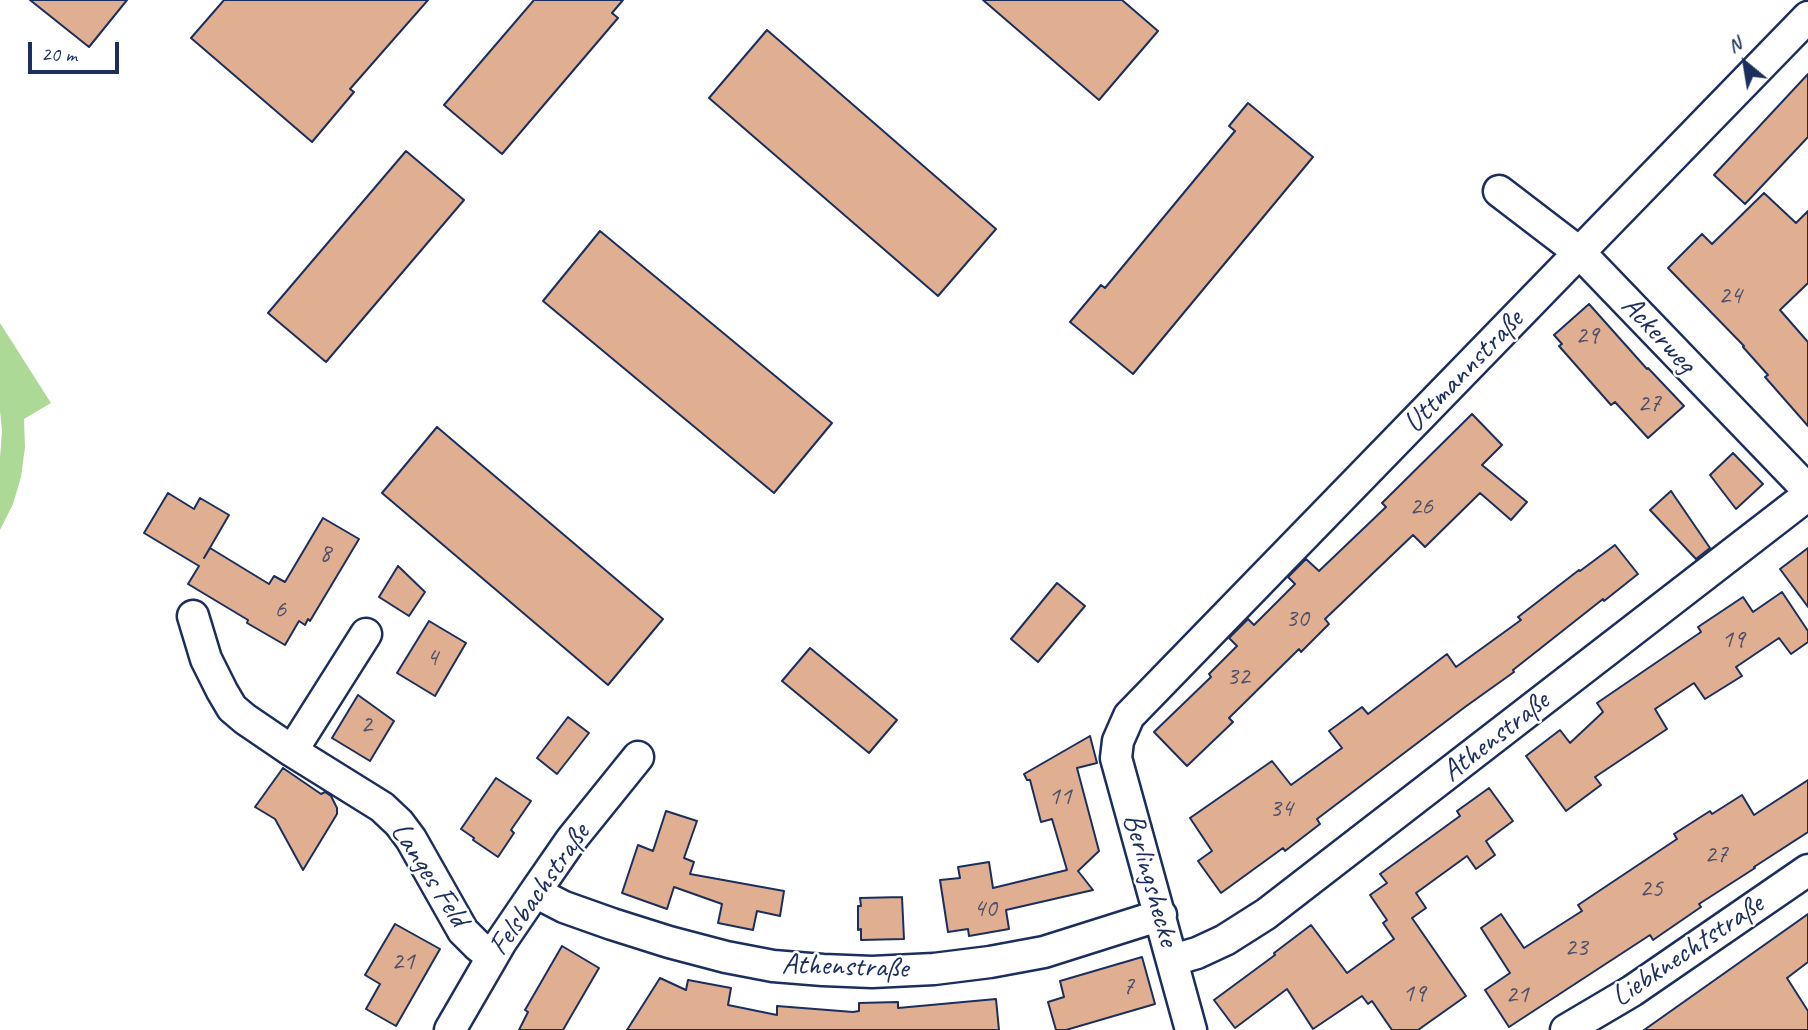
<!DOCTYPE html>
<html>
<head>
<meta charset="utf-8">
<style>
  body { margin:0 }
  #map { position:relative; width:1808px; height:1030px; overflow:hidden; background:#fff; font-family:Caveat,sans-serif }
  canvas { display:block }
  .north { position:absolute; left:1710px; top:28px; width:70px; height:70px; -webkit-text-stroke:5px #fff; paint-order:stroke; rotate:330deg; font-size:19px; font-weight:700; line-height:28px; text-align:center; color:#1b2f5e }
  .north::after { content:''; display:block; margin:auto; width:24px; height:32px; background:#1b2f5e; clip-path:polygon(50% 0,100% 100%,50% 72%,0 100%) }
  .scale { position:absolute; left:28px; top:42px; width:91px; height:32px; box-sizing:border-box; border:4px solid #1b2f5e; border-top:0; padding-left:9px; font-size:21px; line-height:24px; white-space:nowrap; color:#1b2f5e; -webkit-text-stroke:5px #fff; paint-order:stroke }
</style>
</head>
<body>
<div id="map">
<canvas width="1808" height="1030"></canvas>
<div class="north">N</div>
<div class="scale">20 m</div>
</div>
<script>
const c = document.querySelector('canvas').getContext('2d');
c.lineJoin = 'round';
function paint(path, color) {
  c.fillStyle = color;
  c.fill(path, 'evenodd');
}
function shape(rows) {
  const path = new Path2D();
  for (const r of rows) {
    path.moveTo(r[0], r[1]);
    for (let i = 2; i < r.length; i += 2) path.lineTo(r[i], r[i + 1]);
  }
  return path;
}
function trace(path, color, width, dash) {
  c.strokeStyle = color;
  c.lineWidth = width;
  c.lineCap = dash ? 'butt' : 'round';
  c.setLineDash(dash || []);
  c.stroke(path);
}
function drawText(font, color, halo, rows, align = 'center') {
  c.font = font + ' Caveat,sans-serif';
  c.lineWidth = 5;
  c.setLineDash([]);
  c.textBaseline = 'middle';
  c.strokeStyle = halo;
  c.fillStyle = color;
  for (const [text, x, y, turn = 0] of rows) {
    c.save();
    c.translate(x, y);
    c.rotate((+turn || 0) * Math.PI / 180);
    c.textAlign = isNaN(turn) ? turn : align;
    if (halo) c.strokeText(text, 0, 0);
    c.fillText(text, 0, 0);
    c.restore();
  }
}
const green = shape([
  [0,323,51,403,24,419,25,447,21,477,13,504,0,530,0,458,2,431,0,411]
]);
const building = shape([
  [30,0,127,0,89,47,30,0],
  [224,0,428,0,350,89,354,92,312,142,191,38,224,0],
  [534,0,623,0,612,13,618,18,502,154,444,105,534,0],
  [983,0,1122,0,1158,31,1099,100,983,0],
  [767,30,996,229,938,296,709,98,767,30],
  [1808,74,1808,137,1745,204,1714,175,1808,74],
  [1248,103,1313,157,1133,374,1070,322,1101,285,1105,288,1235,131,1229,126,1248,103],
  [406,151,464,200,326,362,268,313,406,151],
  [1764,193,1796,223,1808,211,1808,283,1780,310,1808,342,1808,426,1765,377,1768,375,1743,347,1744,346,1668,268,1702,234,1712,244,1764,193],
  [600,231,832,423,774,493,543,301,600,231],
  [1589,304,1647,369,1648,368,1684,406,1648,438,1615,402,1611,405,1559,346,1562,344,1554,335,1589,304],
  [1472,414,1502,445,1482,465,1527,502,1511,520,1480,493,1425,547,1413,535,1325,619,1329,624,1301,652,1299,649,1229,718,1233,722,1187,766,1154,732,1211,677,1209,674,1237,646,1229,638,1248,619,1254,625,1295,584,1288,577,1306,559,1319,571,1386,507,1382,503,1472,414],
  [437,427,663,619,608,685,382,493,437,427],
  [1733,453,1763,484,1736,509,1710,475,1733,453],
  [1671,491,1710,548,1696,559,1650,510,1671,491],
  [168,493,194,509,200,498,229,515,204,558,210,548,269,584,274,576,285,582,323,518,359,539,310,621,308,619,305,625,299,621,285,645,247,623,248,620,188,584,199,566,144,533,168,493],
  [1615,545,1638,574,1604,601,1603,599,1513,670,1514,672,1465,707,1317,819,1320,824,1285,851,1283,848,1221,893,1198,861,1212,851,1190,818,1272,761,1291,785,1342,748,1329,731,1362,707,1368,714,1447,654,1456,667,1521,620,1518,617,1579,570,1580,571,1615,545],
  [1808,548,1808,607,1780,569,1808,548],
  [398,566,425,592,409,616,379,597,398,566],
  [1057,583,1085,606,1038,662,1011,639,1057,583],
  [1782,592,1808,631,1808,642,1791,654,1779,638,1736,667,1742,676,1705,699,1694,683,1655,709,1667,729,1595,777,1601,785,1566,811,1526,756,1560,730,1570,743,1603,712,1597,703,1701,632,1698,627,1743,597,1753,612,1782,592],
  [429,621,466,643,435,696,397,673,429,621],
  [810,648,897,720,869,753,782,681,810,648],
  [358,695,394,721,370,761,332,738,358,695],
  [568,717,589,733,557,774,537,758,568,717],
  [1090,736,1097,763,1077,768,1099,851,1078,871,1093,890,1006,910,1009,929,969,936,968,929,948,932,940,880,960,878,958,867,989,862,993,888,1067,870,1052,819,1041,822,1030,780,1027,780,1024,774,1090,736],
  [283,768,321,794,325,792,331,796,337,808,337,814,303,870,275,819,255,807,283,768],
  [496,778,531,801,511,830,514,833,498,857,473,840,474,838,461,829,496,778],
  [1808,780,1808,832,1754,867,1755,868,1699,904,1701,907,1653,940,1650,935,1509,1027,1485,990,1510,973,1481,928,1501,914,1524,948,1582,911,1578,905,1677,839,1674,834,1710,811,1712,814,1742,795,1754,815,1808,780],
  [1489,788,1513,821,1486,841,1495,855,1476,869,1467,856,1416,893,1426,908,1412,918,1466,996,1418,1030,1392,1030,1372,1001,1368,1004,1362,996,1313,1029,1287,989,1235,1028,1214,1000,1275,955,1274,953,1311,925,1347,973,1394,939,1383,923,1387,920,1370,895,1387,883,1380,874,1460,816,1457,811,1489,788],
  [666,811,697,821,684,858,694,862,690,874,784,891,780,916,757,911,753,930,718,923,722,904,674,887,667,909,622,893,638,845,653,851,666,811],
  [902,897,904,939,861,940,861,929,858,930,858,906,861,906,860,898,902,897],
  [1808,914,1808,962,1787,978,1808,1011,1808,1030,1644,1030,1808,914],
  [395,924,440,949,396,1026,366,1009,380,984,365,975,395,924],
  [562,946,599,968,563,1030,519,1030,528,1012,525,1010,562,946],
  [1142,957,1155,1004,1066,1030,1056,1030,1048,1002,1064,997,1060,981,1142,957],
  [660,978,686,990,688,980,731,988,728,1005,777,1015,777,1006,853,1012,859,1011,859,1003,898,1002,898,1008,996,999,999,1030,627,1030,660,978]
]);
const minor = shape([
  [1499,191,1580,253,1808,490],
  [193,616,206,659,222,691,232,708,245,719,292,751,382,807,399,823,411,839,463,931,477,945,492,957],
  [292,751,366,634],
  [535,892,564,907,612,924,669,942,726,957,773,966,823,970,872,972,934,969,990,962,1044,952,1161,915],
  [1173,960,1197,953,1225,940,1266,914,1808,495],
  [450,1030,501,942,535,892,571,840,638,757],
  [1191,1030,1116,758,1118,741,1129,716,1808,17],
  [1566,1030,1632,991,1808,870]
]);
const numberNames = [
  ["24",1730,296],
  ["29",1587,336],
  ["27",1649,404],
  ["26",1421,507],
  ["8",325,554],
  ["6",280,610],
  ["30",1297,619],
  ["19",1733,640],
  ["4",432,658],
  ["32",1238,677],
  ["2",366,725],
  ["11",1060,797],
  ["34",1281,809],
  ["27",1716,855],
  ["25",1651,889],
  ["40",985,909],
  ["23",1576,948],
  ["21",403,962],
  ["7",1128,987],
  ["19",1414,994],
  ["21",1517,995]
];
const streetNames = [
  ["Ackerweg",1658,335,47],
  ["Uttmannstraße",1464,372,-46],
  ["Athenstraße",1496,737,-38],
  ["Langes Feld",429,875,57],
  ["Berlingshecke",1150,880,74],
  ["Felsbachstraße",540,890,-55],
  ["Liebknechtstraße",1688,951,-34],
  ["Athenstraße",845,967,2]
];
paint(green, '#add997');
paint(building, '#e0af91');
trace(building, '#1b2f5e', 2);
trace(minor, '#1b2f5e', 35);
trace(minor, '#fff', 30);
drawText('26px', '#4c4f6b', null, numberNames);
drawText('30px', '#1b2f5e', '#fff', streetNames);
</script>
</body>
</html>
